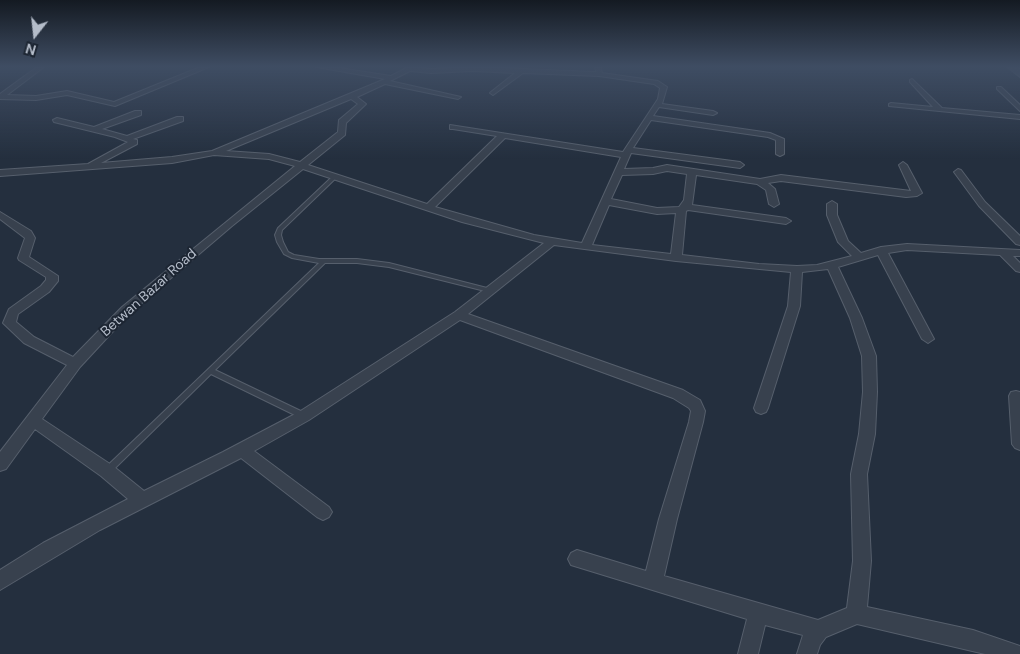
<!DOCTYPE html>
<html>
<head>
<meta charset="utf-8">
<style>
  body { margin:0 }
  #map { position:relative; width:1020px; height:654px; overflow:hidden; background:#242f3e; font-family:"DM Sans",sans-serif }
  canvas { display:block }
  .north { position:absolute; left:10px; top:10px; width:50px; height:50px; -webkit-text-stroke:4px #1d2633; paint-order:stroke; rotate:196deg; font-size:14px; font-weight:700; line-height:20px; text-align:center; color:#b4bcc9 }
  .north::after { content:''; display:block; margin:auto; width:18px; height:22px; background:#b4bcc9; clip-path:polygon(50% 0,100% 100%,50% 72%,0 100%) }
</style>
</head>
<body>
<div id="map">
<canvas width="1020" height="654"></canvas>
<div class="north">N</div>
</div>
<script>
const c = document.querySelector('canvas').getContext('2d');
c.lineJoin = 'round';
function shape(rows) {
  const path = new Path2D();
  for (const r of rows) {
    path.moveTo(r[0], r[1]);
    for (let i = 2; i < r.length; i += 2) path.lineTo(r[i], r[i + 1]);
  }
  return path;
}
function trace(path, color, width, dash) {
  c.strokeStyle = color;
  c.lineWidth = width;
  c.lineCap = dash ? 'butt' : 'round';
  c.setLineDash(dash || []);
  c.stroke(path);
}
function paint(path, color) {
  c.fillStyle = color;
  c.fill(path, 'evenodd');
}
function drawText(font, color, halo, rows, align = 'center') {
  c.font = font + ' "DM Sans",sans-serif';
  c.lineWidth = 4;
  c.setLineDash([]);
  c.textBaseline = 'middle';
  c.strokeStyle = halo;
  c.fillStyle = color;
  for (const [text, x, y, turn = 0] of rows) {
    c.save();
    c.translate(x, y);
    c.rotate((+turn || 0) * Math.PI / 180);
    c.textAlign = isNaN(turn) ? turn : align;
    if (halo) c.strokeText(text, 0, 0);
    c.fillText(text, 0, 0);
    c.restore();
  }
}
const lane = shape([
  [333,176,337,177,282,230,281,235,283,242,288,252,294,255,319,259,357,259,389,263,491,289,492,290,491,291,489,292,389,267,357,263,325,263,215,370,307,414,308,416,307,418,304,419,301,418,211,374,110,473,107,474,104,473,103,471,104,469,319,263,292,258,284,254,277,242,275,235,278,228,333,176]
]);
const street = shape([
  [37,67,44,67,7,95,36,96,67,91,114,102,200,67,209,67,115,106,67,95,36,100,0,99,0,94,37,67],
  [316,67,334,67,391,76,408,67,431,69,478,67,596,72,595,67,601,67,602,73,658,81,667,87,662,104,713,111,717,113,713,115,659,107,653,116,770,133,784,139,784,154,780,156,776,154,776,140,768,137,651,120,633,148,740,162,744,165,740,168,631,153,624,169,653,168,667,165,760,179,781,175,911,191,899,165,903,162,907,165,922,193,917,196,906,197,781,181,768,183,775,189,779,204,774,207,769,204,766,190,757,184,696,175,692,205,786,218,791,221,786,224,688,210,686,211,682,255,759,264,797,266,817,265,852,256,838,242,827,215,827,204,832,201,837,204,837,215,848,241,861,253,881,247,907,244,1020,250,1020,256,1013,256,1020,263,1020,272,1016,271,1000,255,907,250,888,253,934,339,928,343,922,339,878,255,838,267,862,318,876,356,877,392,875,434,867,474,871,561,867,607,973,630,1020,646,1020,654,985,654,857,624,826,637,820,645,817,654,797,654,803,635,765,625,758,654,738,654,747,619,571,565,568,559,571,553,577,550,646,571,659,519,689,422,691,411,689,408,673,398,460,320,309,420,254,451,329,507,332,512,329,517,323,520,317,517,241,458,100,530,0,590,0,570,43,543,128,499,101,476,35,429,6,469,0,471,0,452,67,365,24,343,3,323,9,309,41,286,46,280,46,277,19,260,18,258,25,238,0,219,0,212,31,231,35,238,29,257,58,276,58,281,49,292,18,314,16,322,34,337,73,357,122,307,295,166,269,159,214,155,172,163,0,176,0,170,88,164,128,142,115,137,54,122,53,120,57,118,94,127,135,111,141,111,141,115,102,129,127,136,177,117,183,117,183,121,133,139,137,140,137,144,101,163,172,157,212,151,385,79,316,67],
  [410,71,431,73,473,71,515,73,491,92,490,93,493,95,523,73,599,76,654,84,660,88,658,99,623,152,450,125,450,129,453,129,497,136,427,204,308,165,345,135,346,123,366,104,357,97,385,84,458,99,461,97,390,81,410,71],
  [351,99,358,104,339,120,338,132,300,162,269,154,226,151,351,99],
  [505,138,621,157,582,243,534,235,435,207,505,138],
  [303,169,462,222,544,243,455,312,299,412,223,452,144,491,113,466,42,419,80,367,130,313,232,226,303,169],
  [667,171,687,174,684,200,679,207,657,208,611,199,622,175,653,174,667,171],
  [609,205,657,214,676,213,671,254,592,245,609,205],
  [554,245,676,261,791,272,788,306,754,408,756,412,761,414,766,412,768,408,800,306,802,272,828,269,850,318,862,356,863,392,859,434,851,474,853,561,847,608,818,620,664,576,677,519,703,422,705,411,700,400,683,390,468,314,554,245],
  [912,79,942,108,1020,115,1020,119,889,106,889,104,891,103,933,107,910,82,910,80,912,79],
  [997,87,1001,87,1020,105,1020,111,997,89,997,87],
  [958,169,961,170,985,202,1020,236,1020,245,1016,244,979,206,954,172,958,169],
  [1016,391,1020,392,1020,450,1015,448,1012,444,1009,396,1011,392,1016,391]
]);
const secondary = shape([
  [1007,67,1017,67,1020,69,1020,77,1007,67]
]);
const streetNames = [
  ["Betwan Bazar Road",149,293,-42]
];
trace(lane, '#565f6c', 2);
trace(street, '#565f6c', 2);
trace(secondary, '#565f6c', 2);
paint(lane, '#38414e');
paint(street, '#38414e');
paint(secondary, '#465061');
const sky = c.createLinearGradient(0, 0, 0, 159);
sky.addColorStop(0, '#141a22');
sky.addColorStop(0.42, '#3f4d63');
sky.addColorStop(1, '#3f4d6300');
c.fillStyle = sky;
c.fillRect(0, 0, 1020, 159);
drawText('14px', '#b4bcc9', '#1d2633', streetNames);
</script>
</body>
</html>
